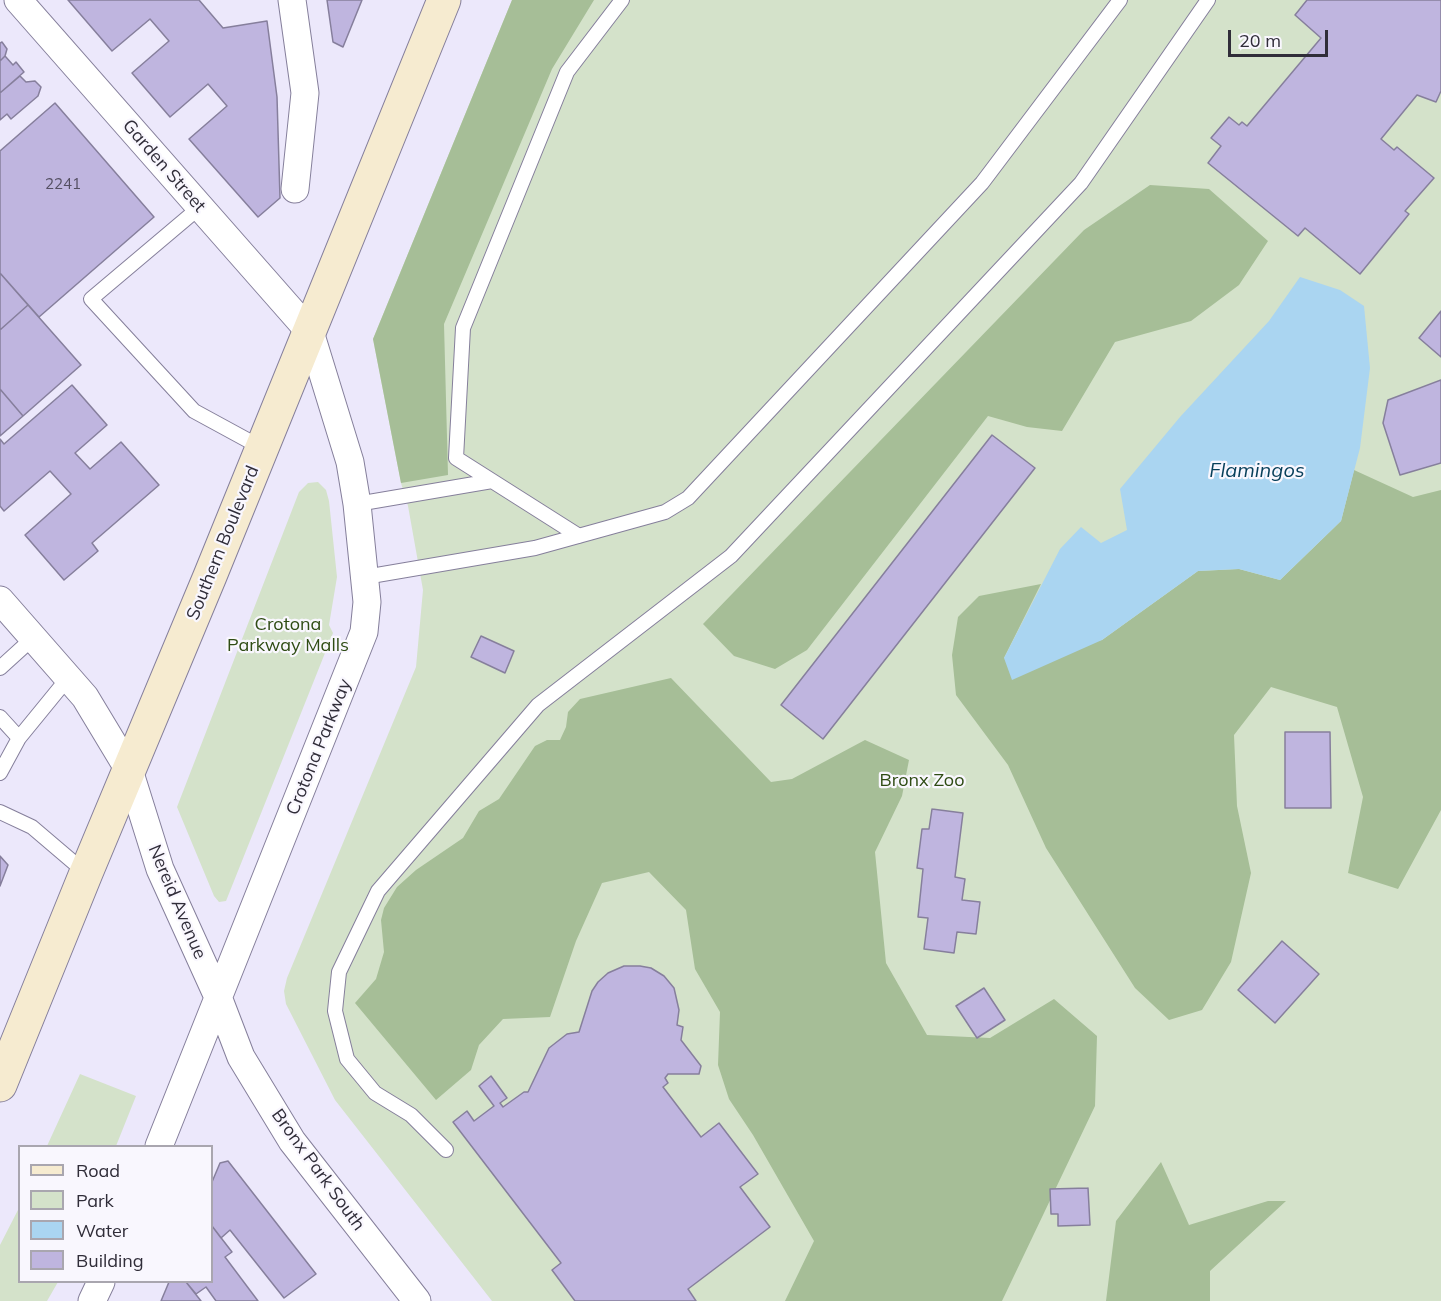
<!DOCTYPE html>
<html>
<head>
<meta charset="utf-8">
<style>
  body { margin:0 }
  #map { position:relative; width:1441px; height:1301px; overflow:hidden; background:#ece8fb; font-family:Mulish,sans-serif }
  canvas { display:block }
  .legend { position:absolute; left:18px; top:1145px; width:195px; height:138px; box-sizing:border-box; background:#f9f7fe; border:2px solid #a9a6af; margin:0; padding:8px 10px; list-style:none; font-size:18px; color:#302d39 }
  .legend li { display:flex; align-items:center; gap:12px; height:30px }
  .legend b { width:30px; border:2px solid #a9a6af }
  .scale { position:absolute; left:1228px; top:30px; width:100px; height:27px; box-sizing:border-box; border:3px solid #302d39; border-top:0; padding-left:8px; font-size:18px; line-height:21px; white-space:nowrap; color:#302d39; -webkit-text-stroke:4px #f9f7fe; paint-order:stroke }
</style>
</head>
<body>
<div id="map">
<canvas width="1441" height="1301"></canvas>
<ul class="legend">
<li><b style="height:8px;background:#f6ebd0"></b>Road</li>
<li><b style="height:16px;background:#d4e2ca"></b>Park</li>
<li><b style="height:16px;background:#aad5f1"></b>Water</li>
<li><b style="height:16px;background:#bfb5df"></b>Building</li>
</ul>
<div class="scale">20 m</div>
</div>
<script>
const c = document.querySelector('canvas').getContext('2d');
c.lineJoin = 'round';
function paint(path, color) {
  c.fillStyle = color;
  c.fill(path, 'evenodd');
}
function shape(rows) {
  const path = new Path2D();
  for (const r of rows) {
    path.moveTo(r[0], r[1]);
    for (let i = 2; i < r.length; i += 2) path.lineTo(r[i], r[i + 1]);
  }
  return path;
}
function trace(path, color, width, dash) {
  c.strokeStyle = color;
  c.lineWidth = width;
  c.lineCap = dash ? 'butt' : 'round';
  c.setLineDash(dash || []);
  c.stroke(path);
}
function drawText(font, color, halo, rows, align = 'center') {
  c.font = font + ' Mulish,sans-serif';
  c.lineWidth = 4.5;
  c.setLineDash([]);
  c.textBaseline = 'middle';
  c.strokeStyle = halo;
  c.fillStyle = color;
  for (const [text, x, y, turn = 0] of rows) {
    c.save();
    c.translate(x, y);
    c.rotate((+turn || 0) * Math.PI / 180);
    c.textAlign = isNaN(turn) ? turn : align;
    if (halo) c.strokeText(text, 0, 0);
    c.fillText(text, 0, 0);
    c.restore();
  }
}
const green = shape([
  [512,0,1441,0,1441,1301,492,1301,335,1100,286,1004,284,991,287,978,416,667,423,590,408,506,401,483,373,339],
  [318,482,326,490,329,501,337,577,329,625,333,633,226,901,219,902,214,896,177,807,299,492,308,483],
  [80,1074,136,1096,116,1146,47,1146],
  [19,1208,20,1282,58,1282,47,1301,0,1301,0,1245]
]);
const forest = shape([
  [512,0,594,0,552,69,444,324,448,475,401,483,373,339],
  [1150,185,1209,189,1268,241,1239,285,1191,321,1115,342,1062,431,1027,427,988,416,807,650,775,669,734,656,703,624,1084,230],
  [1354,470,1413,497,1441,490,1441,810,1398,889,1348,873,1363,797,1337,707,1271,687,1234,735,1237,806,1251,873,1231,962,1202,1010,1169,1020,1135,988,1046,848,1008,765,956,695,952,655,958,617,979,596,1041,584,1004,658,1102,640,1198,571,1239,569,1280,580,1341,521],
  [671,678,771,782,792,779,865,740,909,760,902,796,875,852,886,963,927,1035,990,1038,1054,999,1097,1036,1095,1106,1002,1301,785,1301,814,1241,753,1135,729,1099,718,1065,720,1012,695,969,686,910,649,872,602,883,576,941,550,1017,503,1019,479,1045,471,1070,436,1100,355,1003,376,979,384,952,381,920,384,908,397,887,416,870,463,838,479,811,499,799,535,746,547,740,560,740,566,727,568,712,580,699],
  [1161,1162,1189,1225,1268,1201,1286,1201,1210,1271,1210,1301,1106,1301,1116,1221]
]);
const water = shape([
  [1300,277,1340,290,1364,306,1370,368,1360,448,1341,521,1280,580,1239,569,1198,571,1102,640,1012,680,1004,658,1060,549,1081,527,1101,543,1127,530,1120,489,1180,417,1269,321]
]);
const building = shape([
  [68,0,199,0,223,28,267,21,277,97,280,198,258,217,189,139,227,106,208,84,170,117,132,73,169,41,150,19,112,51,68,0],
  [327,0,362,0,343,47,333,42,327,0],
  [1307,0,1441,0,1441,91,1436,102,1417,95,1381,139,1394,150,1397,147,1434,178,1405,211,1409,214,1360,274,1305,228,1298,236,1208,163,1221,146,1211,138,1229,117,1239,125,1242,122,1247,126,1321,38,1295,15,1307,0],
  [2,42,7,49,5,56,0,61,0,43,2,42],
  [5,56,13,65,16,62,24,72,0,93,0,61,5,56],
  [20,76,26,82,35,81,41,87,38,96,11,119,7,114,0,120,0,93,20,76],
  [55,103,154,217,39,317,0,273,0,151,55,103],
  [0,273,28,305,0,330,0,273],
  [28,305,81,365,23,416,0,389,0,330,28,305],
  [1441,311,1441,357,1419,338,1441,311],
  [1441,380,1441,463,1400,475,1383,423,1388,400,1441,380],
  [72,385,107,425,75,453,90,469,121,442,159,485,92,543,98,551,64,580,25,535,71,494,50,471,4,511,0,506,0,439,4,444,72,385],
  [0,389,23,416,0,436,0,389],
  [992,435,1035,468,823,739,781,705,992,435],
  [481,636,514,651,505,673,471,657,481,636],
  [1285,732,1330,732,1331,808,1285,808,1285,732],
  [932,809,963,813,955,877,965,879,962,900,980,902,976,934,957,932,954,953,924,949,928,918,918,917,923,869,917,868,922,829,929,829,932,809],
  [0,856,8,865,0,886,0,856],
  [1282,941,1319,974,1275,1023,1238,990,1282,941],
  [624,966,640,966,651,968,664,976,674,988,679,1010,677,1025,683,1027,681,1040,701,1066,699,1074,668,1074,665,1078,668,1083,663,1087,701,1137,719,1123,758,1174,740,1187,770,1227,688,1289,696,1301,575,1301,552,1270,561,1263,453,1122,467,1111,474,1121,494,1106,479,1086,491,1076,507,1098,500,1103,503,1107,524,1092,528,1092,549,1048,567,1034,579,1032,592,991,598,982,608,973,624,966],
  [984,988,1005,1020,977,1038,956,1006,984,988],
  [228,1161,316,1274,284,1298,230,1230,221,1238,212,1226,212,1182,220,1163,228,1161],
  [1088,1188,1090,1225,1058,1226,1058,1214,1051,1214,1050,1189,1088,1188],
  [212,1226,232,1252,225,1257,258,1301,216,1301,206,1287,196,1294,186,1282,212,1282,212,1226],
  [169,1282,186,1282,201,1301,161,1301,169,1282]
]);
const lane = shape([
  [200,207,91,299,194,411,262,448],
  [357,504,492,481],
  [579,536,456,458,463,328,567,72,622,0],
  [365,577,535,548,665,512,688,498,982,183,1120,0],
  [0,668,33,638],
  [0,717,19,738],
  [0,773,19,738,68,678],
  [0,812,32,827,86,873],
  [446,1150,411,1115,375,1093,347,1059,335,1011,339,972,378,891,538,705,731,556,1081,183,1208,0]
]);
const street = shape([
  [18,0,310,332,350,462,357,504,367,602,364,632,159,1146],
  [292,0,305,93,295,189],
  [0,600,85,697,129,770,160,869,218,997,241,1057,292,1141,417,1301],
  [92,1301,101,1282]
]);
const secondary = shape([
  [0,1085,86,873,210,576,444,0]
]);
const numberNames = [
  ["2241",63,184]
];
const streetNames = [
  ["Garden Street",164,166,49],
  ["Southern Boulevard",223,543,-68],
  ["Crotona Parkway",319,747,-68],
  ["Nereid Avenue",177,902,67],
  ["Bronx Park South",318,1170,54]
];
const parkNames = [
  ["Crotona",288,625],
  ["Parkway Malls",288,646],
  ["Bronx Zoo",922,781]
];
const waterNames = [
  ["Flamingos",1257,471]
];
paint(green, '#d4e2ca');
paint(forest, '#a6be97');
paint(water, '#aad5f1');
paint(building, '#bfb5df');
trace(building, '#867f9c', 1.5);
trace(lane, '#857f9b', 16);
trace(street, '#857f9b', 29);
trace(secondary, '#857f9b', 35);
trace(lane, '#fff', 14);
trace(street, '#fff', 27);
trace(secondary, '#f6ebd0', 33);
drawText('15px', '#544f62', null, numberNames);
drawText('18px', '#302d39', '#f9f7fe', streetNames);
drawText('18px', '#2f4c14', '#f9f7fe', parkNames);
drawText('italic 20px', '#073f5a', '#f9f7fe', waterNames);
</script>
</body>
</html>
